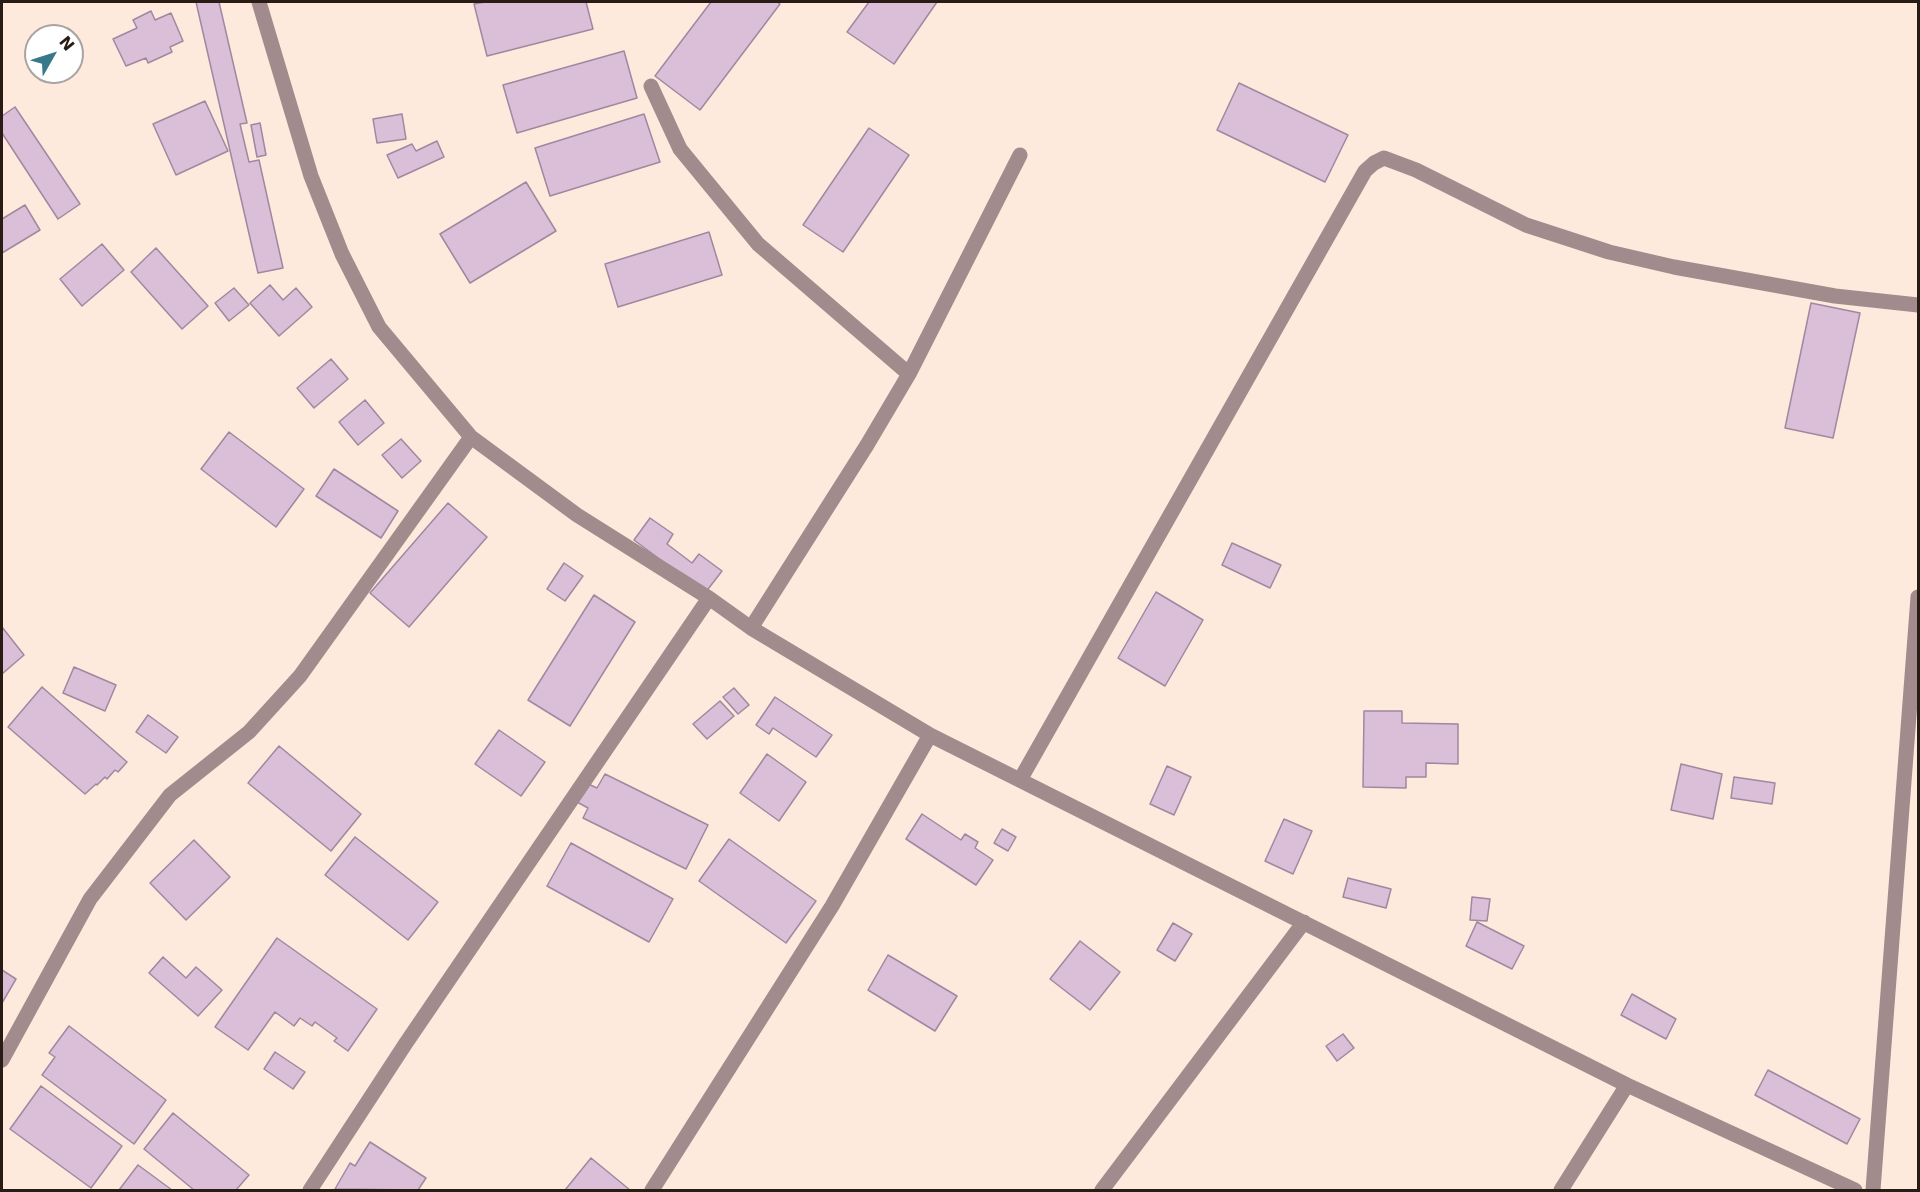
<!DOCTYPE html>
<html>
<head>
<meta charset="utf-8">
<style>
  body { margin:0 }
  #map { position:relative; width:1920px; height:1192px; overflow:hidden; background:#fee9dd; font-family:"DejaVu Sans",sans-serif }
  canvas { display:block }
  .frame { position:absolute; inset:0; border:3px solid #281c15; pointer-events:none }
  .north { position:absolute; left:24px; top:24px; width:60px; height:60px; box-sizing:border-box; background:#fff; border:2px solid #a9a4a1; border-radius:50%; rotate:51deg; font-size:16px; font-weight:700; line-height:24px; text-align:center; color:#281c15 }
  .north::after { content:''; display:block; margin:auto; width:21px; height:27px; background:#37788b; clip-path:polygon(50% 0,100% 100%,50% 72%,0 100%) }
</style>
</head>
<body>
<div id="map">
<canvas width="1920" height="1192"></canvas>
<div class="frame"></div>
<div class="north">N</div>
</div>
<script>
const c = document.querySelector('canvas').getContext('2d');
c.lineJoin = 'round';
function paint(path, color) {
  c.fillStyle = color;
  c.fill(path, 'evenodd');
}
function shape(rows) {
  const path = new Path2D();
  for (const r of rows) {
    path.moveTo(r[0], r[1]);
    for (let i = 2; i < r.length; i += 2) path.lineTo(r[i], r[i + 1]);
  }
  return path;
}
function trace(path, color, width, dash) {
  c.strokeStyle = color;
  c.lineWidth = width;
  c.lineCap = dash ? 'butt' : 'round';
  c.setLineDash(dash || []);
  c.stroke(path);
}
const building = shape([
  [196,2,219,2,247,123,240,124,249,162,259,160,283,268,258,273,196,2],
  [485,2,586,2,593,29,487,56,474,4,485,2],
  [711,2,777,2,780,4,700,110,655,76,711,2],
  [869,2,937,2,894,64,847,32,869,2],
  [151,11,155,20,171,13,183,41,170,47,172,52,148,63,146,58,126,66,113,39,137,28,133,20,151,11],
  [624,51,637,98,517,133,503,85,624,51],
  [1239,83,1348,135,1325,182,1217,130,1239,83],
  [205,101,228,151,176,175,153,124,205,101],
  [15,107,80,204,58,219,2,133,2,116,15,107],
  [402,114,406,139,377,143,373,119,402,114],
  [644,114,660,162,550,196,535,148,644,114],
  [260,123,266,155,257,157,251,125,260,123],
  [869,128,909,155,843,252,803,225,869,128],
  [437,141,444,157,398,178,387,155,412,144,416,151,437,141],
  [526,182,556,231,470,283,440,234,526,182],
  [25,205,40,230,2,253,2,219,25,205],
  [709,232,722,275,618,307,605,264,709,232],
  [102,244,124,270,82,306,60,279,102,244],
  [156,248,208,306,182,329,131,272,156,248],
  [270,285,283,300,296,288,312,307,279,336,250,303,270,285],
  [234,288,249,305,229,321,215,303,234,288],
  [1811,303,1860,313,1833,438,1785,428,1811,303],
  [331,359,348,379,314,408,297,388,331,359],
  [365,400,384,423,358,445,339,422,365,400],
  [229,432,304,489,276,527,201,469,229,432],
  [401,439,421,461,402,478,382,455,401,439],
  [334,469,398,511,381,538,316,496,334,469],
  [448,503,487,537,409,627,370,593,448,503],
  [650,518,673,534,667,544,692,563,699,554,722,571,705,593,634,540,650,518],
  [1232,543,1281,565,1270,588,1222,565,1232,543],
  [564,563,583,576,565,601,547,589,564,563],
  [1156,592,1203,620,1165,686,1118,658,1156,592],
  [594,595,635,622,570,726,528,700,594,595],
  [2,627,24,655,2,674,2,627],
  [74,667,116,685,105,711,63,693,74,667],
  [42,687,127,762,118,772,115,770,107,779,105,777,97,785,96,784,85,794,8,727,42,687],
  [734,688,749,705,738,714,723,697,734,688],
  [775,697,832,735,816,757,773,728,769,734,756,725,775,697],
  [720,701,734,716,707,739,693,724,720,701],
  [1364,711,1402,711,1402,723,1458,724,1458,764,1426,763,1426,777,1406,777,1406,788,1363,787,1364,711],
  [148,715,178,737,166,753,136,732,148,715],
  [499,730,545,762,521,796,475,764,499,730],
  [279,746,361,814,331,851,248,783,279,746],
  [767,754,806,782,779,821,740,793,767,754],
  [1681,764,1722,774,1713,819,1671,810,1681,764],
  [1167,766,1191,777,1174,815,1150,804,1167,766],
  [605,774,708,825,686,869,583,818,588,808,577,802,586,783,597,788,605,774],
  [1734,777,1775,783,1772,804,1731,798,1734,777],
  [922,814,961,840,965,834,978,842,975,848,993,860,976,885,906,839,922,814],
  [1284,819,1312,831,1293,874,1265,861,1284,819],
  [1002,829,1016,837,1008,851,994,843,1002,829],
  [355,837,438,902,408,940,325,875,355,837],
  [729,839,816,901,786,943,699,881,729,839],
  [194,840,230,877,186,920,150,883,194,840],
  [571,843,673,899,649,942,547,886,571,843],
  [1348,878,1391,889,1386,908,1343,897,1348,878],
  [1472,897,1490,899,1487,921,1470,920,1472,897],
  [1477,922,1524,946,1512,969,1466,946,1477,922],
  [1173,923,1192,934,1175,961,1157,950,1173,923],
  [277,938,377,1009,348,1051,334,1041,337,1038,315,1022,312,1026,300,1018,294,1026,275,1012,248,1050,215,1027,277,938],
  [1080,941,1120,972,1090,1010,1050,979,1080,941],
  [888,955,957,996,935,1031,868,990,888,955],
  [163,957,186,978,196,967,222,990,198,1016,149,973,163,957],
  [2,970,16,979,2,1003,2,970],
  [1632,994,1676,1019,1666,1039,1621,1015,1632,994],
  [69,1026,166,1100,134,1144,42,1075,55,1057,49,1053,69,1026],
  [1343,1034,1354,1048,1337,1061,1326,1046,1343,1034],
  [275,1052,305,1072,293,1089,264,1069,275,1052],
  [1768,1070,1860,1119,1847,1144,1755,1095,1768,1070],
  [41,1086,122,1146,91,1188,10,1129,41,1086],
  [173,1113,249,1175,236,1190,194,1190,144,1149,173,1113],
  [370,1142,426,1178,418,1190,335,1189,350,1163,355,1166,370,1142],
  [591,1158,630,1190,565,1190,591,1158],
  [138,1165,172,1190,119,1190,138,1165]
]);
const minor = shape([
  [259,2,311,176,342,254,379,327,471,437,577,515,709,598,751,628,930,735,1627,1085,1855,1190],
  [651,86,680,149,758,244,909,374,867,445,751,628],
  [909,374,1020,155],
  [1020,780,1365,171,1374,163,1384,158,1416,170,1526,225,1609,252,1674,267,1835,296,1918,305],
  [2,1060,90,899,170,795,249,732,300,676,471,437],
  [310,1190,406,1043,709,598],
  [652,1190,832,906,930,735],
  [1102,1190,1304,922],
  [1561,1190,1627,1085],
  [1873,1190,1918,597]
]);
paint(building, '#dbbfd8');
trace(building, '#a1879f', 1.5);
trace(minor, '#a18b8d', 15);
</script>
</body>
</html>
